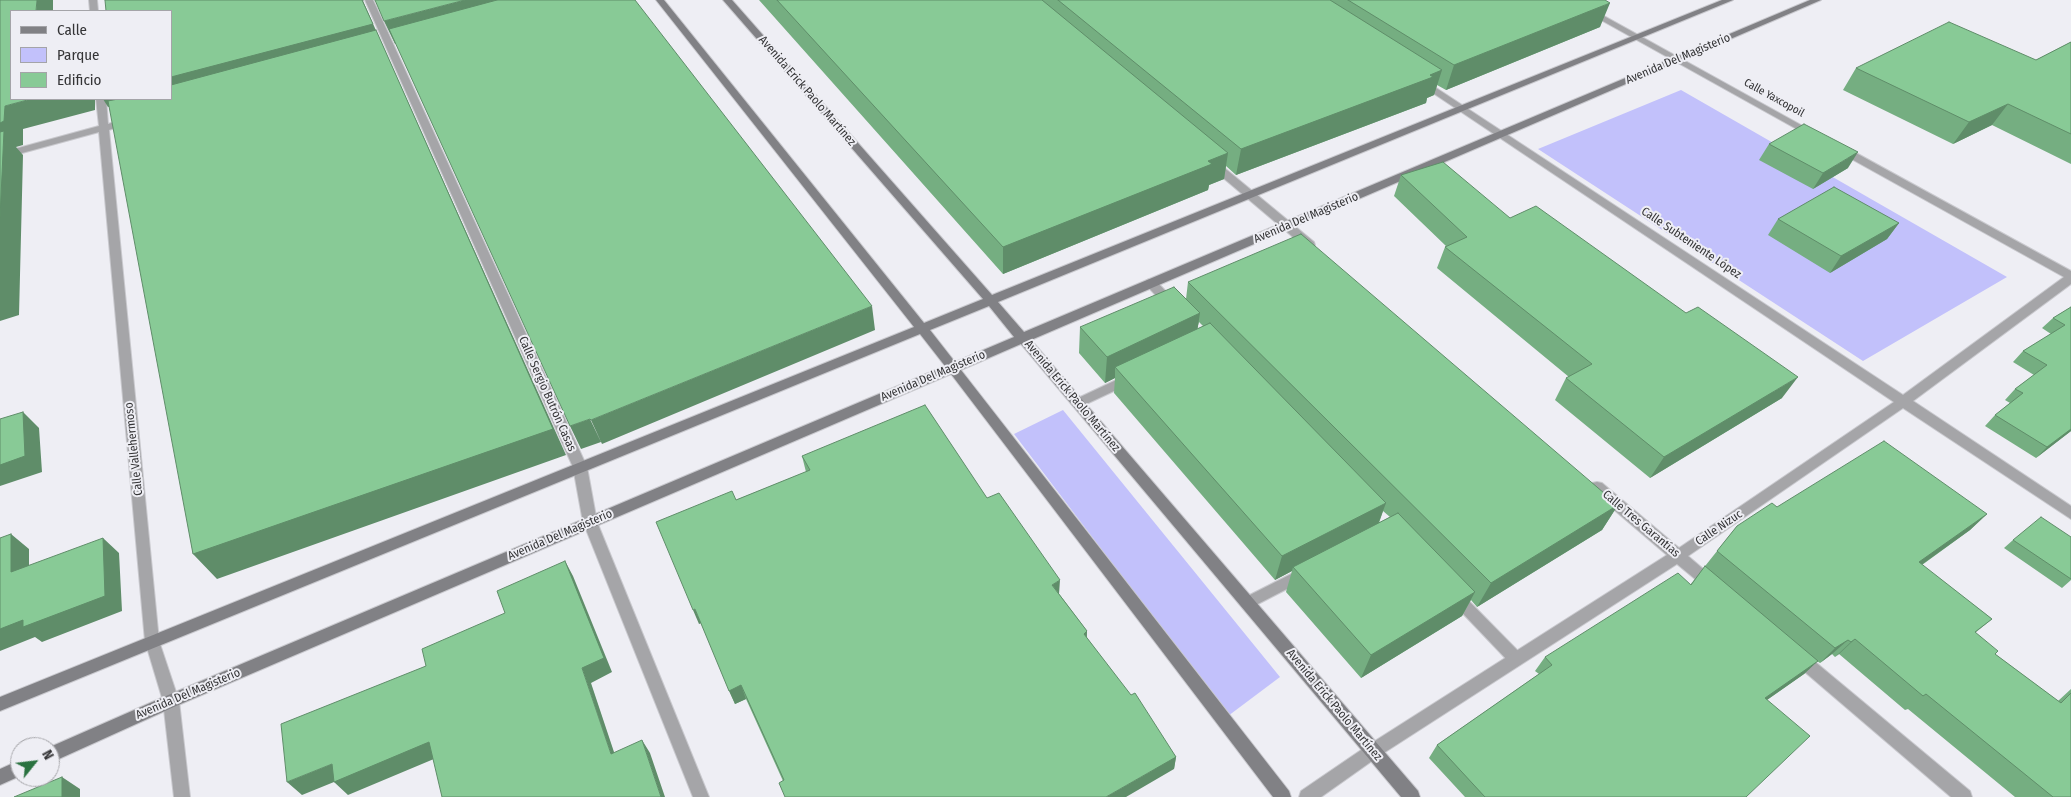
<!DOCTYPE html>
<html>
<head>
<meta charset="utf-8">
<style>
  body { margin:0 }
  #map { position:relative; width:2071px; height:797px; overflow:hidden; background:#eeeef4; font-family:"Fira Sans Condensed",sans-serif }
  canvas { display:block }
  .legend { position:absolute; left:10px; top:10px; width:162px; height:90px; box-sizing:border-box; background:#eeeef4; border:1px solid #a4a4a8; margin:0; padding:6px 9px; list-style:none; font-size:15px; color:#343436 }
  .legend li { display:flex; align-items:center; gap:10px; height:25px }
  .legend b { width:25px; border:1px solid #a4a4a8 }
  .north { position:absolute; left:10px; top:737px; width:50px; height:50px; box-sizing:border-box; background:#eeeef4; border:1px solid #a4a4a8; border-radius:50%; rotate:61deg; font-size:14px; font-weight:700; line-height:20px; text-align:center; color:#343436 }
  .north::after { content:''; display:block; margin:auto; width:18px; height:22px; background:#2a7240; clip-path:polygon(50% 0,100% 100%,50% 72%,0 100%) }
</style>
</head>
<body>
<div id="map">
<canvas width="2071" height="797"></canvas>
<ul class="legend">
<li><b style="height:6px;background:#818185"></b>Calle</li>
<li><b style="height:14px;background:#c2c1fb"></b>Parque</li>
<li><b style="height:14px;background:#88ca96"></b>Edificio</li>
</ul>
<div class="north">N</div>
</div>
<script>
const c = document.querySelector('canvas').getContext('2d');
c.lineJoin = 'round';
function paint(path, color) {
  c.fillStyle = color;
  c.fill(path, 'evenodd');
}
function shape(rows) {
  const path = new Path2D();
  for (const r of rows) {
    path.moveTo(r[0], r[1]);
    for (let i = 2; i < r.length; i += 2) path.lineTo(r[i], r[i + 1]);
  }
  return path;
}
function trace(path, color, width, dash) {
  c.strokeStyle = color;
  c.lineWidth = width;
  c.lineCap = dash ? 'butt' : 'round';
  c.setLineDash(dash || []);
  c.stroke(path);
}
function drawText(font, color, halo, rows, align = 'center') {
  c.font = font + ' "Fira Sans Condensed",sans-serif';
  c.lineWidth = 4;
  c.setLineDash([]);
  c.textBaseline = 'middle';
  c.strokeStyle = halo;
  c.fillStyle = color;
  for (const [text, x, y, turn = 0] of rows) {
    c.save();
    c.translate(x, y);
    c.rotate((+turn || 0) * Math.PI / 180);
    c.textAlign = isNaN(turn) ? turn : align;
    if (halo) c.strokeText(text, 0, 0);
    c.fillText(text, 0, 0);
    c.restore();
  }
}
const green = shape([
  [1681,90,2007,277,1863,361,1538,149],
  [1063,410,1280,677,1228,716,1014,434]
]);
const lane = shape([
  [1151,279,1155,280,1176,302,1178,305,1176,308,1168,308,1147,286,1145,283,1147,280,1151,279],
  [1129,374,1133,376,1135,379,1133,382,1082,406,1074,406,1072,403,1074,400,1129,374],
  [1303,568,1308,570,1310,574,1308,578,1252,607,1247,609,1242,607,1240,603,1242,599,1303,568],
  [1456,591,1461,593,1521,654,1524,659,1521,664,1516,666,1511,664,1451,601,1449,597,1451,593,1456,591]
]);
const street = shape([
  [89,0,97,0,98,11,90,11,89,0],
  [365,0,373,0,587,467,597,522,709,797,693,797,583,522,573,467,365,0],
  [1565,0,1575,0,1819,135,1817,137,1811,137,1565,0],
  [1421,78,1903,395,2064,277,1837,151,1837,147,1845,147,2071,271,2071,284,1913,401,2071,506,2071,519,1903,408,1688,556,1716,580,1718,584,1716,588,1711,590,1706,588,1677,564,1379,756,1321,797,1299,797,1301,791,1367,746,1667,555,1592,491,1590,487,1592,483,1597,482,1602,483,1679,548,1894,402,1418,83,1416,81,1421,78],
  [96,99,106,99,108,124,129,118,134,121,109,130,159,641,179,701,190,797,174,797,163,701,145,641,99,132,0,159,0,153,99,126,96,99],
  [1212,160,1216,161,1314,242,1315,245,1314,248,1306,248,1208,165,1207,163,1212,160],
  [1797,649,1802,651,1970,791,1972,797,1951,797,1792,661,1789,656,1792,651,1797,649]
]);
const secondary = shape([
  [656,0,664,0,924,323,983,299,723,0,732,0,992,295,1722,0,1733,0,998,302,1024,332,1810,0,1821,0,1031,340,1418,791,1420,797,1401,797,1021,344,961,370,1289,791,1291,797,1273,797,951,374,176,706,50,763,50,747,166,696,945,366,920,334,0,711,0,697,914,327,656,0],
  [989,306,1014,337,955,362,930,330,989,306],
  [20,760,20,776,0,785,0,769,20,760]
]);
const wall = shape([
  [759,0,1605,0,1600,27,1446,90,1437,85,1434,95,1427,98,1426,103,1236,175,1226,166,1224,179,1209,185,1208,190,1003,274],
  [2071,42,2071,164,1992,125,1953,144,1843,90,1856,68,2036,60],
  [1769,144,1848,168,1813,189,1759,160],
  [1401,175,1510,218,1782,398,1650,478,1555,400,1566,378,1569,377,1437,268,1445,247,1446,246,1394,196],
  [1778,219,1899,223,1887,239,1830,273,1768,235],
  [1188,282,1618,505,1602,530,1477,607,1471,600,1462,616,1361,678,1286,592,1292,571,1275,580,1114,393,1115,378,1105,383,1079,353,1080,327,1186,299],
  [1199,322,1203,326,1197,329],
  [1383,511,1390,517,1379,523],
  [2071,307,2071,431,2036,458,1985,426,1995,415,2010,403,2005,400,2015,389,2034,375,2013,362,2023,351,2051,334,2042,328,2053,318],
  [802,456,987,498,1087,631,1087,638,1176,757,1174,769,783,781,746,699,735,704,701,623,699,624,736,500,806,472],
  [1777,507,1987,514,1970,530,1922,565,1992,619,1975,633,1995,654,2058,701,2071,689,2071,797,2015,797,1908,709,1905,710,1839,654,1835,657,1832,654,1820,663,1817,661,1804,674,1767,700,1746,797,1465,797,1429,758,1437,745,1539,674,1535,671,1545,657,1690,585,1737,526],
  [2071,537,2071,580,2062,588,2004,548,2013,540]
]);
const shadedWall = shape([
  [37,0,53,0,53,11,36,11],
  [362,0,364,0,363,1,378,35,566,455,217,579,193,554,116,105,108,107,103,99,171,99,171,77],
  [465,0,558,0,395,44,384,21],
  [1610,3,1600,27,1446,90,1454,65],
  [1442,70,1434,95,1427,98,1426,103,1236,175,1241,149],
  [31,99,95,99,95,110,23,129,23,145,16,147,23,155,19,315,0,321,0,123,5,106],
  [2008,104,1992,125,1953,144,1969,122],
  [1858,152,1848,168,1813,189,1823,173],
  [1228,153,1224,179,1209,185,1208,190,1003,274,1003,247,1208,161],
  [1899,223,1887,239,1830,273,1841,256],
  [872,306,875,330,602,444,591,420],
  [1200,313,1196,339,1115,367,1115,378,1105,383,1107,357],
  [1798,377,1782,398,1650,478,1664,457],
  [23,412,39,428,42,472,0,486,0,465],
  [590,419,601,442,581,449,570,426],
  [2071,429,2071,431,2036,458,2047,447],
  [1386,503,1377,527,1293,567,1292,571,1275,580,1282,556],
  [1618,505,1602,530,1477,607,1491,583],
  [1987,514,1970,530,1903,578,1919,562],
  [11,534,29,549,29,587,11,572],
  [103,538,119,553,122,611,42,642,35,637,0,651,0,629],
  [565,561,573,576,612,672,591,683,619,767,611,754,582,668],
  [1060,580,1059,594,1052,585],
  [1475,592,1462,616,1361,678,1371,655],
  [695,609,701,623,699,624,693,610],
  [1087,631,1086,645,1084,634],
  [1855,639,1839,654,1835,657,1851,642],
  [1848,640,1832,654,1820,663,1835,648],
  [1818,661,1804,674,1751,711,1765,698],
  [741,685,746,699,735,704,729,691],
  [642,740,650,753,665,797,661,797],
  [429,742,441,756,348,795,334,782,302,795,287,782,332,764],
  [1176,757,1174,769,1126,797,1106,797],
  [62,777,80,789,80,797,62,797]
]);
const building = shape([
  [0,0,37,0,36,11,11,11,11,99,31,99,5,106,4,121,0,123,0,0],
  [105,0,362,0,373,24,171,77,171,11,106,11,105,0],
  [375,0,465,0,384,21,375,0],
  [497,0,635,0,872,306,591,420,590,419,570,426,389,29,497,0],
  [777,0,1042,0,1228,153,1208,161,1212,164,1003,247,777,0],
  [1058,0,1330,0,1442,70,1430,75,1433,77,1241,149,1058,0],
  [1348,0,1605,0,1610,3,1454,65,1348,0],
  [1949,22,2036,60,2071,42,2071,134,2008,104,1969,122,1856,68,1949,22],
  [376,30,553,429,193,554,108,101,118,99,171,99,171,85,376,30],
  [1804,124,1858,152,1823,173,1769,144,1804,124],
  [4,131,0,218,0,132,4,131],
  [1443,162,1510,218,1536,206,1686,313,1698,307,1798,377,1664,457,1566,378,1592,364,1445,247,1467,237,1401,175,1443,162],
  [1834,187,1899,223,1841,256,1778,219,1834,187],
  [1301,234,1618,505,1491,583,1188,282,1301,234],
  [1174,287,1200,313,1107,357,1080,327,1174,287],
  [2071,307,2071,429,2047,447,1995,415,2023,393,2015,389,2047,365,2023,351,2065,325,2053,318,2071,307],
  [1210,323,1386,503,1282,556,1115,367,1210,323],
  [925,405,987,498,999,493,1060,580,1052,585,1087,631,1084,634,1131,695,1135,693,1176,757,1106,797,785,797,779,783,784,780,741,685,729,691,695,609,693,610,656,522,732,491,736,500,810,470,802,456,925,405],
  [23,412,25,456,0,465,0,419,23,412],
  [1884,441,1987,514,1919,562,1992,619,1975,632,1998,651,1995,654,2061,703,2071,693,2071,797,2053,797,1926,694,1923,696,1855,639,1851,642,1848,640,1835,648,1717,551,1737,526,1772,503,1777,507,1884,441],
  [1398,513,1475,592,1371,655,1293,567,1398,513],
  [2041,517,2071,537,2071,579,2013,540,2041,517],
  [11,534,11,572,103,538,105,596,23,627,23,620,0,629,0,538,11,534],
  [565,561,604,658,582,668,611,754,642,740,661,797,442,797,429,742,334,782,332,764,287,782,281,724,426,666,422,649,505,613,497,591,565,561],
  [1705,566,1818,661,1765,698,1810,736,1746,797,1485,797,1437,745,1552,665,1545,657,1678,573,1691,585,1705,566],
  [62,777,62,797,14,797,62,777]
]);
const farStreetnames = [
  ["Calle Yaxcopoil",1774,98,29]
];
const streetNames = [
  ["Avenida Del Magisterio",1678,59,-23],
  ["Avenida Erick Paolo Martínez",807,91,49],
  ["Avenida Del Magisterio",1306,218,-23],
  ["Calle Subteniente López",1691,243,34],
  ["Avenida Del Magisterio",933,376,-23],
  ["Calle Sergio Butrón Casas",547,394,66],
  ["Avenida Erick Paolo Martínez",1072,396,50],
  ["Calle Vallehermoso",134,449,-96],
  ["Calle Tres Garantías",1641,524,40],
  ["Calle Nizuc",1719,528,-34],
  ["Avenida Del Magisterio",560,535,-23],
  ["Avenida Del Magisterio",188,694,-23],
  ["Avenida Erick Paolo Martínez",1334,705,50]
];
paint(green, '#c2c1fb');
trace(lane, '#c9c9ce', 2);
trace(street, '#c9c9ce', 2);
trace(secondary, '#c9c9ce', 2);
paint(lane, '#a5a5a8');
paint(street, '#a5a5a8');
paint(secondary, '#818185');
paint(wall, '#75ae81');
paint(shadedWall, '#5f8d69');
paint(building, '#88ca96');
trace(building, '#5f8d69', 1);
drawText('11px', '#343436', '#eeeef4', farStreetnames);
drawText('12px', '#343436', '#eeeef4', streetNames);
</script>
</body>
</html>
